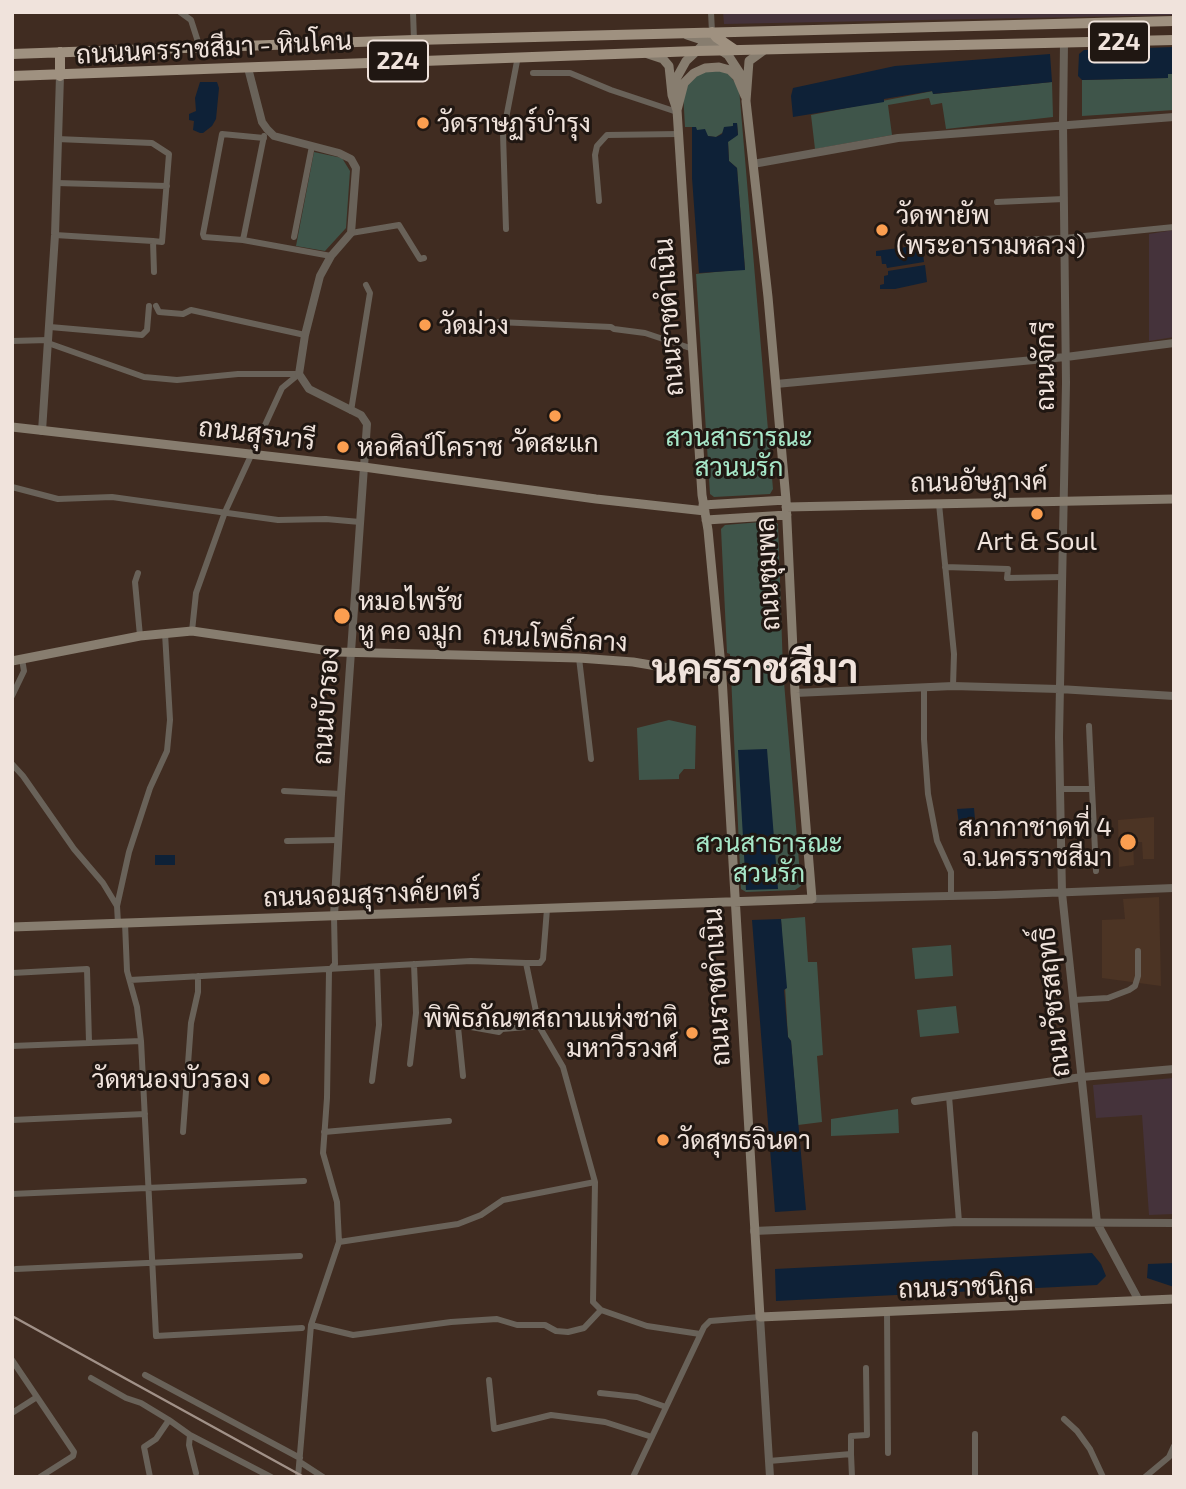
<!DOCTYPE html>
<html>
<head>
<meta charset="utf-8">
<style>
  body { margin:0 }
  #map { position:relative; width:1186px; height:1489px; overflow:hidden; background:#402c21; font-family:"Exo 2",sans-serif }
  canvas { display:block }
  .frame { position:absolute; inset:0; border:14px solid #f0e3dc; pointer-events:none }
</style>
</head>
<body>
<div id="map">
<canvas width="1186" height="1489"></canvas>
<div class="frame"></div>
</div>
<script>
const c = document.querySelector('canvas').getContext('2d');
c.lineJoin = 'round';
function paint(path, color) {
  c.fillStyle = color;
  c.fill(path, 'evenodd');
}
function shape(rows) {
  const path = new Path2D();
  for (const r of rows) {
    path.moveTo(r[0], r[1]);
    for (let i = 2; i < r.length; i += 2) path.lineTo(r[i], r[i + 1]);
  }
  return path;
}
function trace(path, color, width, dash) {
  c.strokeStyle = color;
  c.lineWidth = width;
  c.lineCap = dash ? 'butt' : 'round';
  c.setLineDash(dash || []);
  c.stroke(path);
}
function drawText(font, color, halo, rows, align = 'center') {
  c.font = font + ' "Exo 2",Sarabun,sans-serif';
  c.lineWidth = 6;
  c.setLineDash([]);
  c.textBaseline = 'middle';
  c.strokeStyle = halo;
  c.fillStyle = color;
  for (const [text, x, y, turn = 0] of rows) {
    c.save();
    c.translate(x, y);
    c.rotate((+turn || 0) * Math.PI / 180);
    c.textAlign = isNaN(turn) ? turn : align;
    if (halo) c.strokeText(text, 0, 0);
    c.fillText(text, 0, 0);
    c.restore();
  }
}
const built = shape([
  [1154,817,1154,859,1143,859,1142,842,1133,842,1134,865,1119,867,1118,820],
  [1159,897,1161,986,1102,978,1102,920,1125,919,1123,899]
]);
const education = shape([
  [723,12,1174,12,1174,15,724,24],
  [1174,230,1174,337,1149,341,1149,234],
  [1174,1078,1174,1214,1149,1215,1142,1115,1096,1118,1093,1085]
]);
const green = shape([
  [711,69,728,73,739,88,773,489,770,494,714,497,710,494,696,274,745,269,737,168,729,161,728,141,738,134,737,123,716,137,708,136,696,130,696,127,685,127,683,92,690,78],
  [1168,74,1174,74,1174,110,1082,116,1082,80,1168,78],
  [1052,82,1053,117,946,129,942,103,931,105,929,98,888,105,892,135,815,149,811,115,933,91,934,94],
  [314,152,342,158,350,171,346,228,325,251,296,246],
  [773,521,778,524,783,670,801,886,795,890,746,892,741,889,730,654,727,653,721,529,725,525],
  [669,720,696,726,695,769,684,769,679,775,679,779,639,780,637,728],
  [805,917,808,962,817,962,823,1055,817,1056,822,1122,798,1125,791,1041,788,1037,781,919],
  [951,945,953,976,915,979,912,948],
  [956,1006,959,1033,920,1037,917,1010],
  [898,1109,899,1133,831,1136,831,1119]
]);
const water = shape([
  [1174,47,1174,74,1168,74,1168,78,1082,80,1078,76,1079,54,1084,50],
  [1050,54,1052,82,933,94,932,91,884,99,884,102,793,117,791,96,793,88,895,66],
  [200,82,217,82,219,88,216,119,212,126,203,133,200,133,193,130,194,121,189,120,189,114,196,111,195,98],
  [733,123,737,123,738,135,728,142,729,161,737,168,745,270,699,273,692,178,692,127,696,127,697,130,705,129,708,136,716,137,722,134,724,127,733,126],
  [922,245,924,262,887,268,886,264,882,264,881,256,876,256,876,251],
  [925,265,927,282,895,289,880,289,880,285,884,284,884,276,888,275,888,271],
  [767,749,778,889,746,890,738,750],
  [974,808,976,831,960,832,957,809],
  [155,855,175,855,175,865,155,865],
  [781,919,787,988,784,990,788,1037,791,1041,806,1210,775,1212,752,920],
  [1092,1253,1101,1264,1106,1276,1097,1285,776,1301,775,1269],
  [1174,1263,1174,1287,1147,1278,1148,1264]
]);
const minor = shape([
  [180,12,191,20,200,48],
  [413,12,414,40],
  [711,12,712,32],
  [533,73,570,73,611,90,677,112],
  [264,138,222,134,203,234,204,237,243,240,331,256],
  [57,139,152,143,169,154,162,242,153,241,154,272],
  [56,183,167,186],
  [599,201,595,155,597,146,607,135,679,134],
  [997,202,1064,199],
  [506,229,503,134,518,56],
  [351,233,399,225,420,259,424,258],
  [55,235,153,241],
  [294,237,312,146],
  [243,240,264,136],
  [998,241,1064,238,1174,227],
  [156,306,159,312,183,314,191,310,305,335],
  [498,322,611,327,614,329,645,333,693,349],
  [50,327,142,335,147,330,149,306],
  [12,341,48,340],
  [48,343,144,377,177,380,238,374,297,374],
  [351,411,370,293,366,285],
  [12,487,58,499,112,497,278,520,326,519,360,522],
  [939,504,954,654,953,686],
  [945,567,1008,569,1007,578,1063,577],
  [138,573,135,582,140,636],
  [192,631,196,593,225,512,282,388,299,374],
  [579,658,591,759],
  [924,687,924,739,928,794,937,841,951,872,951,896],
  [12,696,24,671,22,659],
  [1089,726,1096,871],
  [12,764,23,776,74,849,103,883,117,906,118,923],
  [1059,789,1092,789],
  [284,791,341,794],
  [287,841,339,840],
  [1060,853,1095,854],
  [117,906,129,852,150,788,167,751,170,720,165,633],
  [125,923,127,971,137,1007,141,1041,156,1336,302,1328],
  [526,963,540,963,543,959,547,909],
  [12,973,87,969,89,1042],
  [130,980,471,961,526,963,539,1026,563,1067,595,1182,593,1302,601,1310,647,1326,700,1334],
  [1074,1000,1108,998,1129,990,1135,986,1138,976,1138,951],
  [12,1046,141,1041],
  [410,1064,416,1013,414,964],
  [463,1076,458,1027,460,1025,499,1032,502,1029,539,1026],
  [372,1081,379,1025,377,967],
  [949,1096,959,1222],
  [12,1120,145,1114],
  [183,1132,191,1023,198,992,198,976],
  [324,1132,449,1121],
  [12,1194,304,1181],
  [339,1242,458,1224,481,1215,503,1200,595,1182],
  [16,1269,300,1256],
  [887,1311,888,1453],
  [311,1325,353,1335,451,1322,497,1319,517,1325,545,1325,556,1331,568,1332,584,1328,601,1310],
  [12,1360,37,1397,12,1413],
  [145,1375,300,1458],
  [91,1378,126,1398,141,1403,169,1420],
  [489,1380,494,1429,551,1415,605,1422,652,1437],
  [600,1393,637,1397,666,1407],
  [37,1397,74,1452,73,1456,40,1477],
  [1064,1419,1077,1431,1090,1449,1103,1477],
  [851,1454,851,1436,867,1435,866,1368],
  [769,1461,851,1454,852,1477],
  [300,1462,323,1477],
  [196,1473,189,1445,190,1435,271,1477],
  [150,1477,144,1447,156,1439,169,1420,190,1435],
  [298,1477,311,1325,339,1242,337,1202,323,1153,327,1098,329,971,335,964,334,916],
  [633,1477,704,1327,710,1321,760,1317],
  [975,1477,975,1434],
  [1145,1477,1169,1457,1174,1446]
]);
const tertiary = shape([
  [1064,43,1063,124,1066,383,1059,737,1062,893,1097,1223,1138,1299],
  [248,68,262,122,267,129,274,136,339,153,351,159,356,168,351,233,331,256,320,276,305,335,299,374,309,389,361,415,367,424,341,794,334,916],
  [753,164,898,138,1174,117],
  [776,384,1066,357,1174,343],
  [42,431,55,235,60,76],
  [795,693,953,686,1059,689,1174,696],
  [812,899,995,895,1174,888],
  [915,1101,1082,1077,1174,1069],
  [754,1231,959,1222,1174,1223],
  [760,1317,770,1477]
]);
const secondary = shape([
  [687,35,708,42,728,55,743,78],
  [648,54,663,59,669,66,672,95,677,110,702,495,708,530,722,677,760,1317,1174,1299],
  [676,90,676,79,686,61,703,45,722,35],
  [677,110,684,83,694,73,705,68,719,67,730,70,737,77,745,96],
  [12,427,364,467,596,499,705,511],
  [703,505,786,500],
  [786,507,1174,499],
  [706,520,787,515],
  [12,661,140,636,192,631,337,652,579,658,633,662,722,677],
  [12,927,812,899,795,693,786,500,768,297,746,101,749,61,764,50]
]);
const primary = shape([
  [712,32,716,37,735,50],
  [60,52,60,76],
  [12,54,414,40,1174,21],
  [12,76,697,51,1174,40]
]);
const rail = shape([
  [12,1316,304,1477]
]);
const markers = [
  [423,123,7,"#fb9e50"],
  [882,230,7,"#fb9e50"],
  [425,325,7,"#fb9e50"],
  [555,416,7,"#fb9e50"],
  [343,447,7,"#fb9e50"],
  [1037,514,7,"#fb9e50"],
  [342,616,9,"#fb9e50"],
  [1128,842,9,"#fb9e50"],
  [692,1033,7,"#fb9e50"],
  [264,1079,7,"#fb9e50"],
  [663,1140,7,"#fb9e50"]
];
const shields = [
  [1119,42,60],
  [398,61,60]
];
const shieldNames = [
  ["224",1119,42],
  ["224",398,61]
];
const streetNames = [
  ["ถนนนครราชสีมา - หินโคน",214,48,-3],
  ["ถนนราชดำเนิน",669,317,-94],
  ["ถนนจักรี",1045,366,-90],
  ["ถนนสุรนารี",257,434,7],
  ["ถนนอัษฎางค์",979,482,-1],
  ["ถนนชุมพล",768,574,-93],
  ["ถนนโพธิ์กลาง",555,639,3],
  ["ถนนบัวรอง",326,706,-86],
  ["ถนนจอมสุรางค์ยาตร์",372,894,-2],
  ["ถนนราชดำเนิน",717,987,-93],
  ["ถนนวัชรสฤทธิ์",1053,1002,-96],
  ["ถนนราชนิกูล",966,1287,-2]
];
const poiNames = [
  ["วัดราษฏร์บำรุง",437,123],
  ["วัดพายัพ",896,215],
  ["(พระอารามหลวง)",896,245],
  ["วัดม่วง",439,325],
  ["วัดสะแก",555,443,"center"],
  ["หอศิลป์โคราช",357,447],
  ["Art & Soul",1037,541,"center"],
  ["หมอไพรัช",358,601],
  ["หู คอ จมูก",358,631],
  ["สภากาชาดที่ 4",1112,827,"right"],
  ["จ.นครราชสีมา",1112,857,"right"],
  ["พิพิธภัณฑสถานแห่งชาติ",678,1018,"right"],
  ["มหาวีรวงศ์",678,1048,"right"],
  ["วัดหนองบัวรอง",250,1079,"right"],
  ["วัดสุทธจินดา",677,1140]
];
const parkNames = [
  ["สวนสาธารณะ",739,437],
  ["สวนนรัก",739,467],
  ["สวนสาธารณะ",769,843],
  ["สวนรัก",769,873]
];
const townNames = [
  ["นครราชสีมา",755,670]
];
paint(built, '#4c3424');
paint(education, '#45333b');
paint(green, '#3f554a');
paint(water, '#0e2137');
trace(minor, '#696259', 6);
trace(tertiary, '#696259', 8);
trace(secondary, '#877d6f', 9);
trace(primary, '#9f9180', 10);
trace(rail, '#a19188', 2.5);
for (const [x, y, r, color] of markers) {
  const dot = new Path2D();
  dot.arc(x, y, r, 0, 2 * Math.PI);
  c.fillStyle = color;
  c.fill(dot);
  trace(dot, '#201712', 2.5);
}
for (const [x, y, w] of shields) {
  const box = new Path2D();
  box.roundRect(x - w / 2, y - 20.5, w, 41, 5);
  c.fillStyle = '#201712';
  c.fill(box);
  trace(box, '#f0e3dc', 2);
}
drawText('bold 24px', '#f0e3dc', null, shieldNames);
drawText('26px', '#f0e3dc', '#201712', streetNames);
drawText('26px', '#f0e3dc', '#201712', poiNames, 'left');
drawText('26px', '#a7e8c9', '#201712', parkNames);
drawText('bold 40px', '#f0e3dc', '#201712', townNames);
</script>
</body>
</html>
